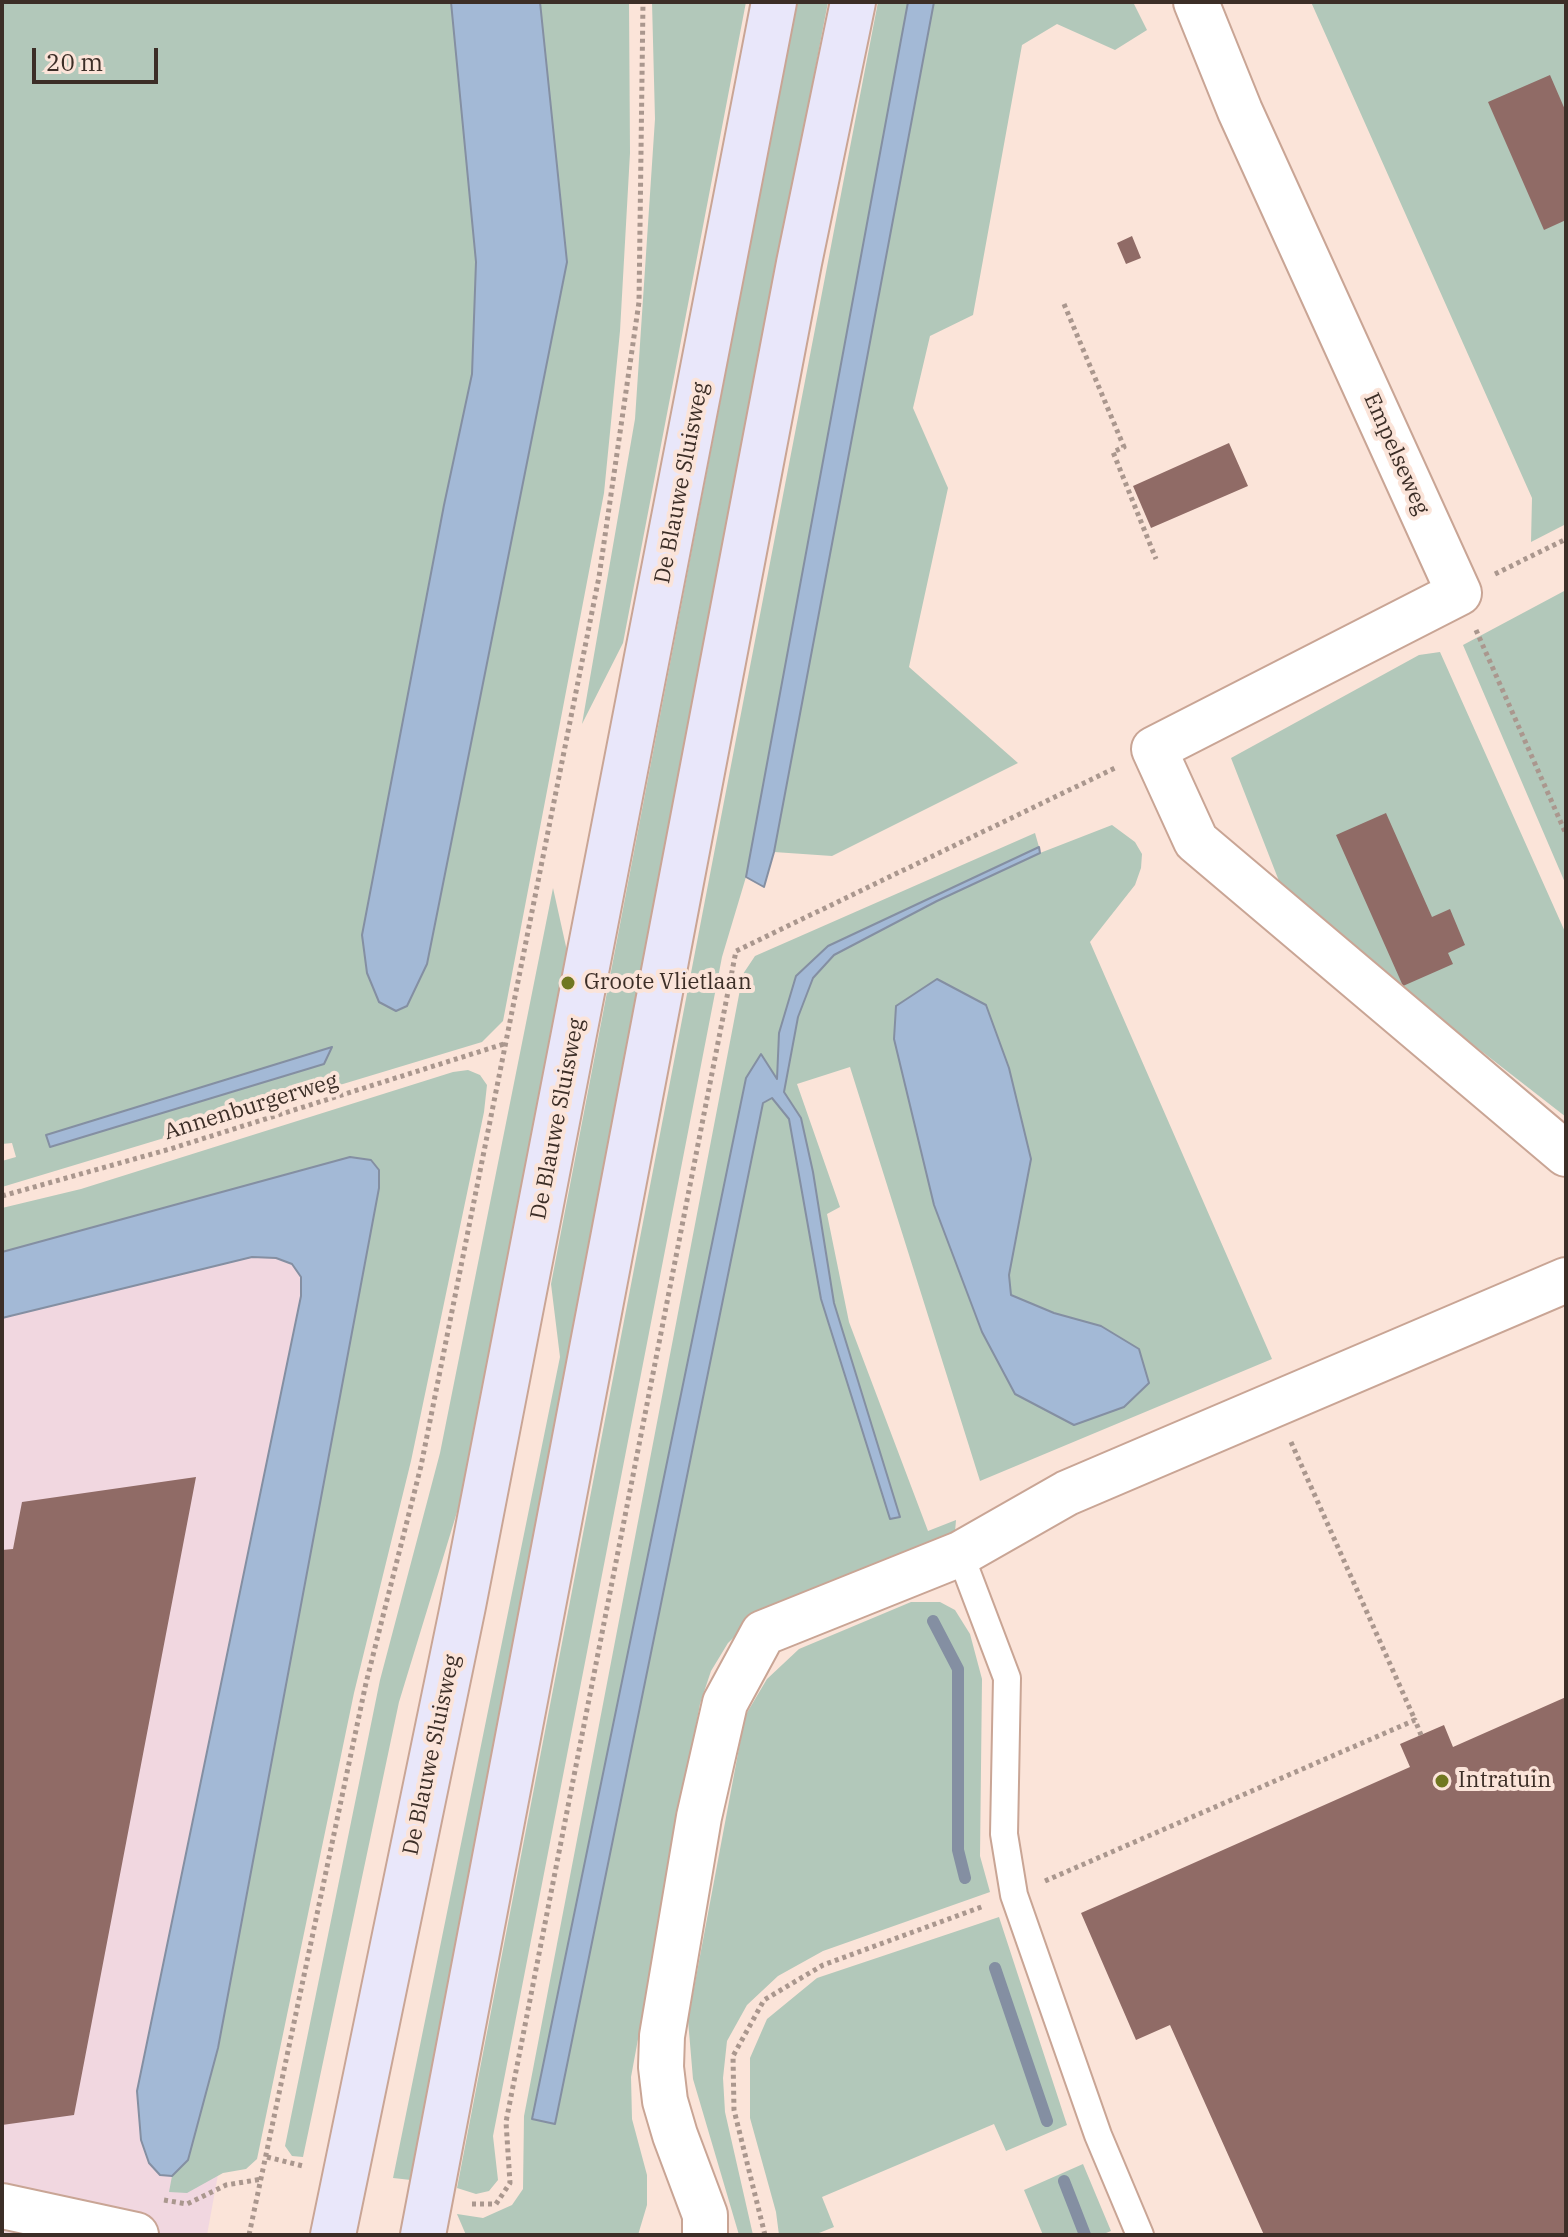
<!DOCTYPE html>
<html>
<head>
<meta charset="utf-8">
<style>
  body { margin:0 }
  #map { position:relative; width:1568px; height:2237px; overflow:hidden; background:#fbe4d9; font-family:"IBM Plex Serif",serif }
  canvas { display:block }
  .frame { position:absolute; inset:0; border:4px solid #3c2e27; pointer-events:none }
  .scale { position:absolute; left:32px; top:48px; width:126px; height:36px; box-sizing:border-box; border:4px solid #3c2e27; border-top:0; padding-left:10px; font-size:24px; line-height:28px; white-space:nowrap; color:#3c2e27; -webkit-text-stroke:6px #fbe4d9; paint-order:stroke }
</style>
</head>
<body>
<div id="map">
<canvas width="1568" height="2237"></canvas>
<div class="frame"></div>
<div class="scale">20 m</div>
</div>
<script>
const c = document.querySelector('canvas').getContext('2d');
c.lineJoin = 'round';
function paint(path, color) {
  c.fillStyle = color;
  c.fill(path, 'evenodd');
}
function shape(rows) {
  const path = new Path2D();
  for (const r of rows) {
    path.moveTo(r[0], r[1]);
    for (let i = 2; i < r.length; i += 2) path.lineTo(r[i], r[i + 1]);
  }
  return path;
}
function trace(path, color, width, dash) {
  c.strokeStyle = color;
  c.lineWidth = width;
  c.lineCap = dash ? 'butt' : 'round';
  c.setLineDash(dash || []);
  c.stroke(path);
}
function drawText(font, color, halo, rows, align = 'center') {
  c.font = font + ' "IBM Plex Serif",serif';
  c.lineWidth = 8;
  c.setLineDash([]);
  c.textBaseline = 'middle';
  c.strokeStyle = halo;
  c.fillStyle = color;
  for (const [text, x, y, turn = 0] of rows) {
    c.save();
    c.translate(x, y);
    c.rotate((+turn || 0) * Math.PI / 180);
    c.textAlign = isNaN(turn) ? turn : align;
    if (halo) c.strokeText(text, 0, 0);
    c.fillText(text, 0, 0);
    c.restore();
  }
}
const industrial = shape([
  [402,1163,207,2235,2,2235,2,1266]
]);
const green = shape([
  [2,2,451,2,476,262,472,374,444,505,427,964,567,263,540,2,629,2,630,153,620,331,604,493,503,1021,482,1042,2,1187,2,1161,16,1157,12,1143,2,1144],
  [331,1048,324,1064,50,1146,47,1135],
  [652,2,746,2,623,643,582,724,635,419,655,119],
  [797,2,828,2,411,2180,393,2178,560,1357,551,1284],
  [878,2,908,2,746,877,722,957,493,2136,498,2180,489,2191,476,2194,457,2188],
  [934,2,1133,2,1147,30,1115,50,1057,24,1022,45,973,315,930,336,913,408,948,488,909,667,1018,763,832,856,774,852],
  [1311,2,1566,2,1566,524,1531,542,1532,498],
  [1566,590,1566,885,1463,645],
  [1440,652,1566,934,1566,1117,1286,899,1231,758,1419,655],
  [1112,825,1135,842,1142,854,1141,868,1135,885,1090,942,1272,1359,980,1481,850,1067,797,1084,840,1207,827,1214,849,1322,928,1531,956,1520,955,1532,790,1600,751,1621,728,1643,711,1671,700,1704,631,2077,632,2119,647,2175,647,2205,638,2235,466,2235,457,2214,483,2218,512,2205,523,2189,524,2116,743,974,755,956,1035,833,1039,847,828,946,779,1033,777,1081,763,1103,772,1097,789,1119,821,1299,899,1517,834,1303,813,1172,801,1118,784,1092,798,1016,813,978,834,955,937,901,1040,853],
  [894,1039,1009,1068,1031,1159,1009,1275,1011,1295,1055,1313,982,1332,934,1205],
  [553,888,567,951,461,1499,399,1702,303,2157,292,2156,285,2146,380,1680,440,1453],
  [468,1070,480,1075,487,1085,484,1112,411,1461,354,1693,257,2159,246,2169,223,2173,187,2193,169,2192,172,2176,188,2160,349,1157,2,1252,2,1208,81,1189,453,1072],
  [911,1602,940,1602,955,1610,970,1634,982,1679,980,1856,990,1892,823,1951,778,1976,747,2005,727,2041,723,2078,725,2112,753,2235,739,2235,693,2079,688,2020,745,1716,767,1679,799,1649],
  [999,1917,1067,2125,1006,2151,994,2124,822,2197,834,2227,814,2235,779,2235,776,2212,750,2118,750,2058,767,2019,817,1978],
  [1083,2164,1111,2231,1101,2235,1043,2235,1024,2190]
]);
const water = shape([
  [451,2,540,2,567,262,427,964,407,1006,396,1011,379,1002,367,973,362,935,444,505,472,374,476,262,451,2],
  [908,2,934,2,774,852,764,887,746,877,908,2],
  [1039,847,1040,853,937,901,834,955,813,978,798,1017,784,1092,801,1118,813,1172,834,1303,900,1517,890,1519,821,1299,789,1119,772,1098,763,1103,555,2124,532,2119,746,1078,761,1054,777,1079,779,1033,796,976,828,946,1039,847],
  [937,979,986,1005,1009,1068,1031,1159,1009,1275,1011,1295,1054,1313,1101,1326,1139,1349,1149,1383,1124,1407,1074,1425,1015,1394,982,1332,934,1205,894,1039,896,1006,937,979],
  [332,1047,324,1064,50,1147,46,1135,332,1047],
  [350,1157,371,1160,379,1170,379,1188,218,2048,188,2160,172,2176,160,2175,149,2163,141,2140,137,2091,301,1296,301,1277,292,1264,276,1258,252,1257,2,1318,2,1252,350,1157]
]);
const stream = shape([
  [933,1621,958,1669,958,1850,965,1878],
  [995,1968,1047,2121],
  [1064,2181,1085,2235]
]);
const building = shape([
  [1550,75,1566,112,1566,220,1544,230,1488,102],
  [1132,236,1141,258,1126,264,1117,243],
  [1229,443,1248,486,1151,528,1133,486],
  [1386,813,1432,917,1450,909,1465,945,1448,953,1453,964,1403,986,1336,835],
  [196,1477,74,2115,2,2125,2,1550,13,1549,22,1502],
  [1566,1697,1566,2235,1264,2235,1170,2025,1136,2040,1081,1913,1410,1767,1400,1744,1444,1725,1453,1747]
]);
const path = shape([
  [1064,304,1124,447,1113,452,1156,559],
  [1495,574,1566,539],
  [1476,630,1566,834],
  [2,1196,170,1149,507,1043],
  [1291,1442,1415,1720],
  [1045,1881,1415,1720,1421,1735],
  [267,2157,303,2166],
  [164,2200,187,2204,226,2185,262,2179],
  [472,2204,496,2204,510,2183,506,2122,736,951,1117,767],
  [249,2235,366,1683,421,1466,599,577,639,302,643,2],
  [765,2235,734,2110,733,2056,764,2000,823,1965,984,1906]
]);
const lane = shape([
  [960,1554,1007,1678,1004,1834,1014,1895,1098,2135,1140,2235]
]);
const street = shape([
  [1196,2,1240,111,1459,593,1154,749,1196,841,1566,1154],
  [2,2206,136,2235],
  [705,2235,705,2215,675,2135,665,2101,661,2067,662,2036,699,1817,725,1703,763,1633,960,1554,1067,1493,1566,1280]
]);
const secondary = shape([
  [333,2235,463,1606,774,2],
  [423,2235,799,263,853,2]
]);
const markers = [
  [568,983,8,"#707720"],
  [1442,1781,8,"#707720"]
];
const streetNames = [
  ["Empelseweg",1396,454,66],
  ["De Blauwe Sluisweg",682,483,-79],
  ["Annenburgerweg",251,1107,-17],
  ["De Blauwe Sluisweg",558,1119,-79],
  ["De Blauwe Sluisweg",432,1755,-78]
];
const poiNames = [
  ["Groote Vlietlaan",584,983],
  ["Intratuin",1458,1781]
];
paint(industrial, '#f1d7e0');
paint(green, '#b2c8ba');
paint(water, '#a3b9d6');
trace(water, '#848fa2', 2);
trace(stream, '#848fa2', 12);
paint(building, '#906b66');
trace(lane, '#c9a595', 30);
trace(street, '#c9a595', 48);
trace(secondary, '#c9a595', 48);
trace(path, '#aa978e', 5, [4, 4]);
trace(lane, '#fff', 26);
trace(street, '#fff', 44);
trace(secondary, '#e9e7fa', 44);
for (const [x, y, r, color] of markers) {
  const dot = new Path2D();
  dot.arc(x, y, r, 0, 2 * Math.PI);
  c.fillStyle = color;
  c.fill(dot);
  trace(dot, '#fbe4d9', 3);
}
drawText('22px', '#3c2e27', '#fbe4d9', streetNames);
drawText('22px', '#3c2e27', '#fbe4d9', poiNames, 'left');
</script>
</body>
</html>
